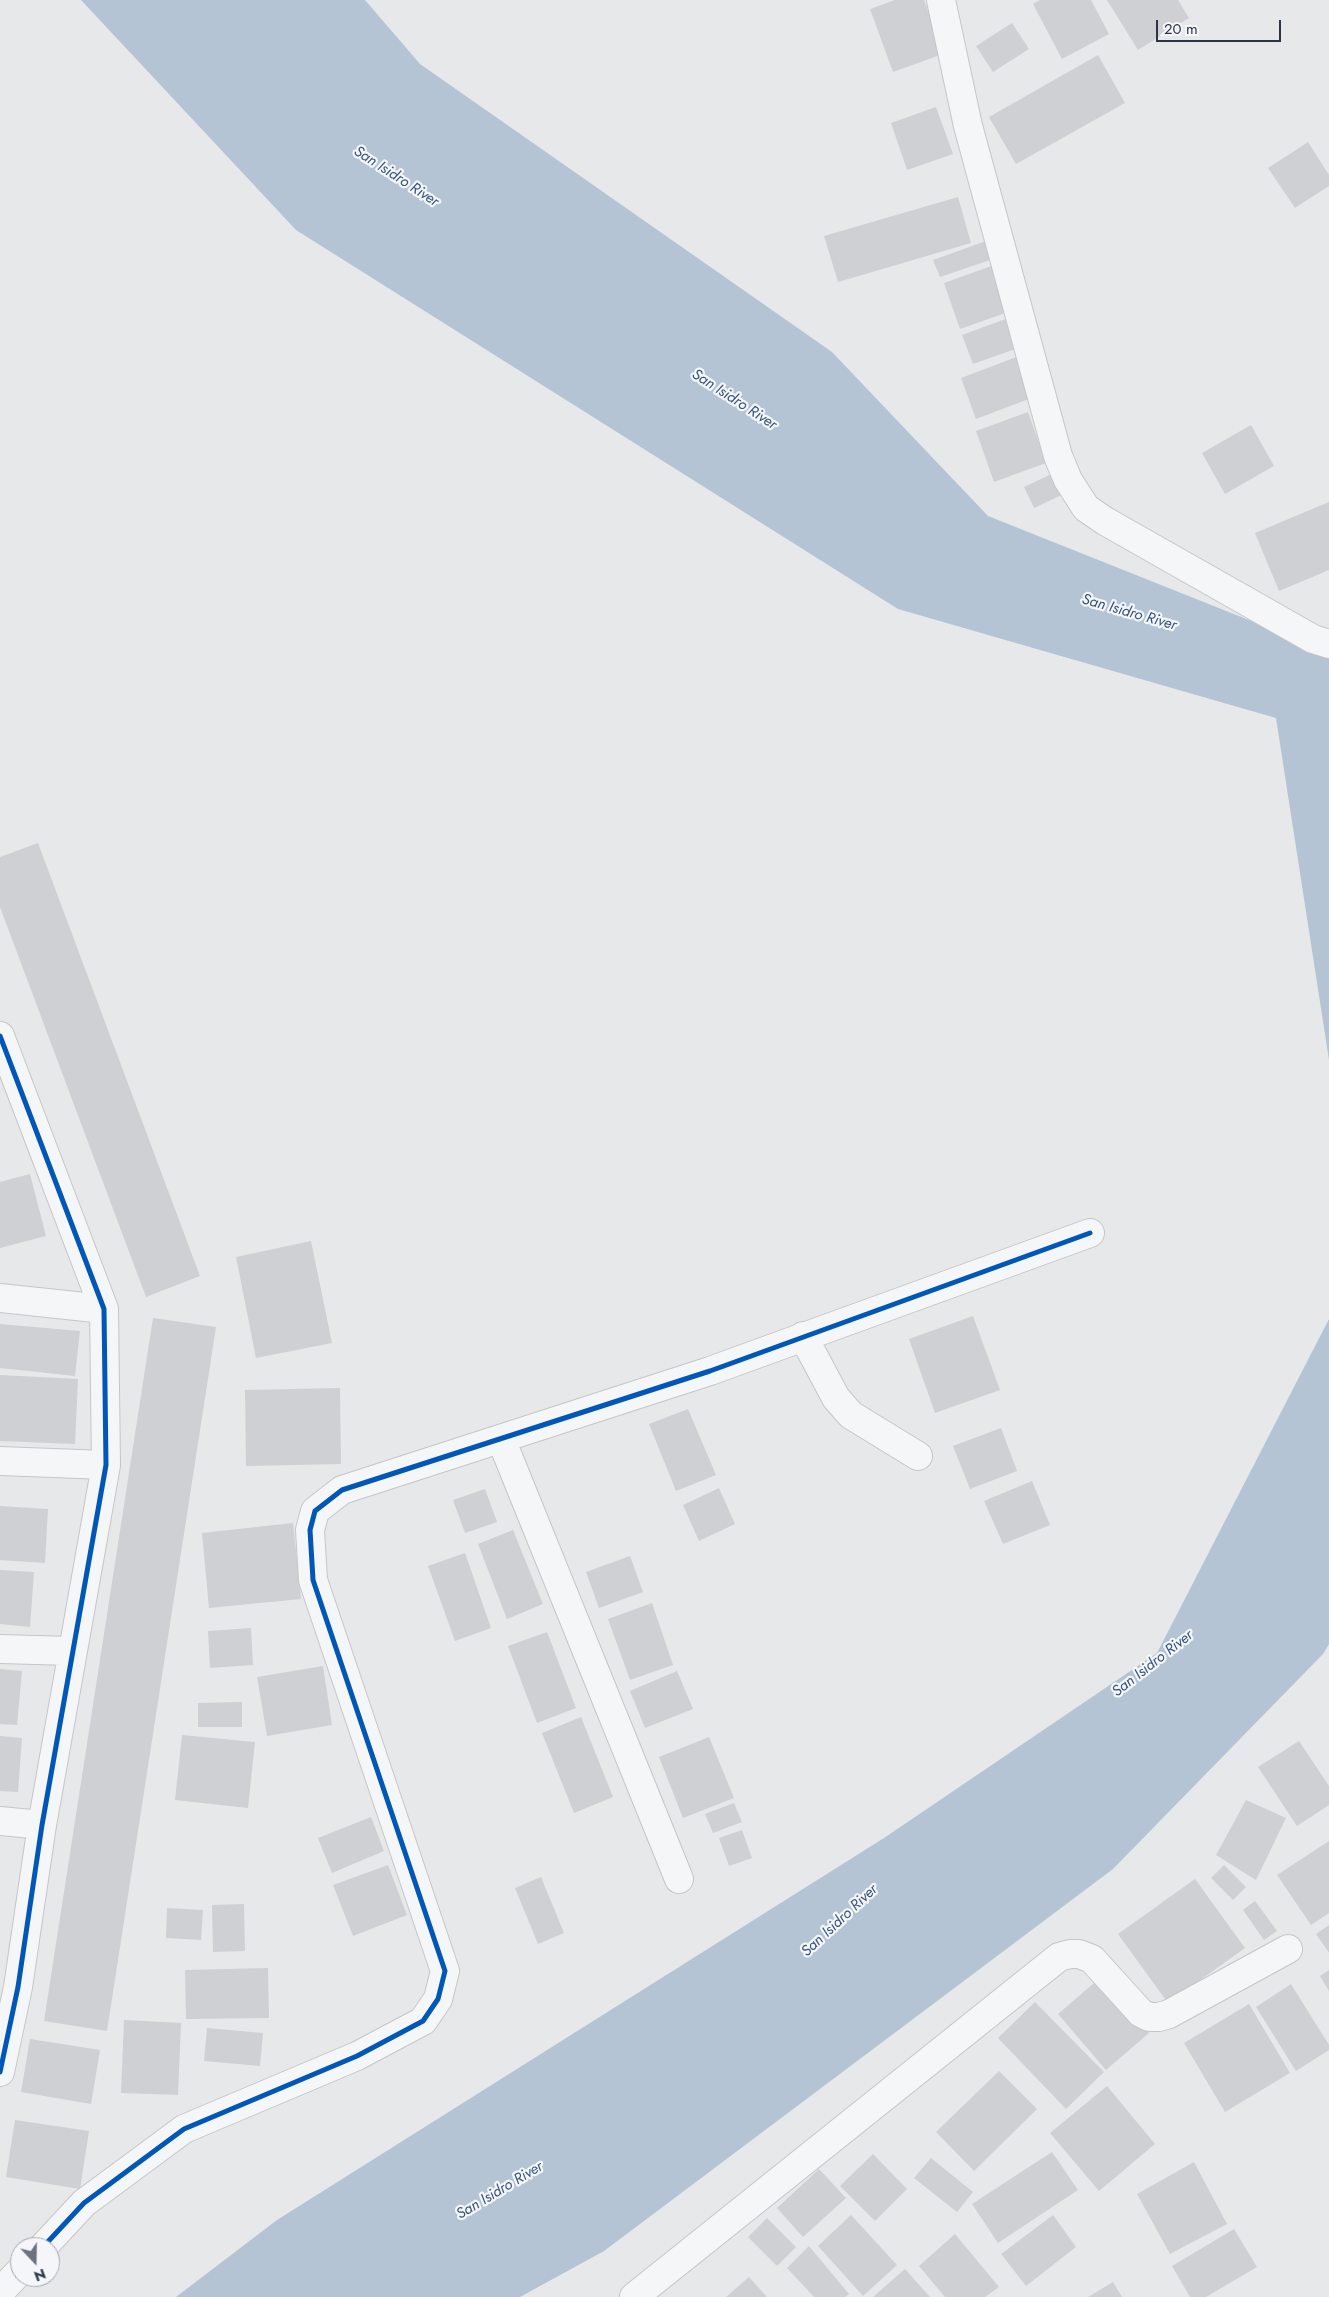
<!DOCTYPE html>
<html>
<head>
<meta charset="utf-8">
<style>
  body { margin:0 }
  #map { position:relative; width:1329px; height:2297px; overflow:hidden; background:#e6e8ea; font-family:Jost,sans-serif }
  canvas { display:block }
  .north { position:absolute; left:10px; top:2237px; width:50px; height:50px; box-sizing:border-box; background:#f4f6f9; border:1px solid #a4a8b1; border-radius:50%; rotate:159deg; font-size:14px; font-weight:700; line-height:20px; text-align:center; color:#2b3445 }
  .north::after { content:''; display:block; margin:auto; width:18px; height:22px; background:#6c737f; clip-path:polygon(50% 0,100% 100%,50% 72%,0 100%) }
  .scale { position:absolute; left:1156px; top:20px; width:125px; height:22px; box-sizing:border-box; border:2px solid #2b3445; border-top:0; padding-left:6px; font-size:15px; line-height:18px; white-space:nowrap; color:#2b3445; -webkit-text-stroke:4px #f4f6f9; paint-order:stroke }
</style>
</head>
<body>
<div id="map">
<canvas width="1329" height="2297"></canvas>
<div class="north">N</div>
<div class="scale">20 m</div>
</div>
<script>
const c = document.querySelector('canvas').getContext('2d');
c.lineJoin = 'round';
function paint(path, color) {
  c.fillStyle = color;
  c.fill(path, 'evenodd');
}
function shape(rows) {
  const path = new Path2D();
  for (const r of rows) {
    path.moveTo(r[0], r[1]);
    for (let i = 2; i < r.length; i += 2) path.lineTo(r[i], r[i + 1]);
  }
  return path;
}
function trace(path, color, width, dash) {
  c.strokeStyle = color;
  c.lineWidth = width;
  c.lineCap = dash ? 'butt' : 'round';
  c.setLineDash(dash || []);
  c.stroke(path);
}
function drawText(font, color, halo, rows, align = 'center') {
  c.font = font + ' Jost,sans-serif';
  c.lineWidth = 4.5;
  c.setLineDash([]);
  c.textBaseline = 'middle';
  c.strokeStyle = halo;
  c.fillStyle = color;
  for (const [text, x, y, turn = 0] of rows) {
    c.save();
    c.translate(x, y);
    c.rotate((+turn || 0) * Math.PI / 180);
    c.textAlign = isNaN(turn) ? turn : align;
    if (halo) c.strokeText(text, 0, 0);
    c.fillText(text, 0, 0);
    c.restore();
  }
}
const water = shape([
  [81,0,365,0,420,64,832,352,988,516,1329,652,1329,1060,1276,718,898,609,296,230],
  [1329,1319,1329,1644,1323,1654,1113,1869,604,2251,520,2297,176,2297,277,2220,884,1838,1157,1653]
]);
const building = shape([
  [895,0,924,0,943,54,893,72,870,9],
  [1040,0,1091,0,1109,34,1062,59,1033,4],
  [1107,0,1178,0,1189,18,1138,50],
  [1012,23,1029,49,993,72,976,46],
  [1098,55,1125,103,1016,164,989,117],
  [936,107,953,154,907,170,891,123],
  [1308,142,1329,175,1329,186,1295,208,1268,168],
  [958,197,971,243,838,282,824,236],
  [986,241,993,259,940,277,933,260],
  [994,265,1011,311,960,329,944,283],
  [1011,317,1021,347,973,364,962,335],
  [1019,356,1034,397,976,419,961,378],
  [1028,412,1046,463,994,482,976,431],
  [1251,425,1274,466,1225,494,1202,453],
  [1058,471,1068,492,1034,508,1024,487],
  [1329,502,1329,570,1279,591,1255,533],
  [38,843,200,1276,146,1297,0,907,0,857],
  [30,1174,46,1236,0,1248,0,1182],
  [311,1241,332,1343,256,1358,236,1257],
  [973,1316,1000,1390,935,1413,909,1339],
  [153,1318,216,1327,107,2031,44,2021],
  [0,1324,80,1331,75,1376,0,1368],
  [0,1375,78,1379,75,1444,0,1441],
  [340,1388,341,1464,246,1466,245,1390],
  [688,1409,716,1475,676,1491,649,1424],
  [1001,1428,1017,1471,970,1489,953,1446],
  [1032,1481,1050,1525,1003,1544,984,1501],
  [719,1488,735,1524,699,1541,683,1505],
  [485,1489,497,1522,465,1533,453,1500],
  [0,1506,48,1509,45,1563,0,1560],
  [293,1523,301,1599,209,1608,202,1533],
  [513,1530,543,1604,507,1619,478,1544],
  [465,1553,491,1628,455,1641,428,1566],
  [630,1556,643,1592,599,1608,586,1572],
  [0,1570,34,1572,30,1627,0,1624],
  [652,1603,673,1665,630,1680,608,1619],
  [251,1628,253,1665,210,1668,208,1631],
  [547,1632,576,1708,537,1723,508,1646],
  [323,1666,332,1725,267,1736,257,1677],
  [0,1669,22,1671,17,1725,0,1724],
  [677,1671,693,1709,645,1728,630,1691],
  [242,1702,242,1727,198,1727,198,1703],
  [581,1717,613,1797,574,1813,542,1733],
  [182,1735,255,1742,248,1808,175,1800],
  [0,1736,22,1738,18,1792,0,1791],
  [709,1737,734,1798,683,1818,659,1757],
  [1299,1741,1329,1786,1329,1805,1297,1826,1258,1767],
  [1246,1800,1286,1818,1256,1880,1216,1855],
  [734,1803,742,1822,713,1833,705,1814],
  [371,1817,384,1851,332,1873,318,1838],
  [742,1830,752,1858,729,1866,719,1838],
  [1329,1841,1329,1913,1311,1925,1277,1875],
  [388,1865,407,1915,353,1936,333,1885],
  [1224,1865,1246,1887,1233,1900,1211,1878],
  [541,1877,564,1933,538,1944,515,1888],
  [1195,1879,1245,1948,1168,2003,1118,1934],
  [1255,1901,1277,1931,1264,1940,1243,1910],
  [244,1904,245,1951,213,1952,212,1905],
  [167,1908,203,1910,201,1940,166,1938],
  [1329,1925,1329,1953,1316,1934],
  [268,1968,269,2018,186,2019,185,1970],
  [1329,1970,1329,1991,1320,1976],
  [1101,1977,1149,2033,1106,2070,1058,2014],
  [1291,1984,1329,2045,1329,2050,1296,2071,1256,2007],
  [1035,2002,1104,2072,1066,2109,998,2038],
  [1249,2004,1290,2073,1225,2112,1184,2043],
  [124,2020,181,2023,178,2095,121,2093],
  [207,2028,263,2033,260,2066,204,2061],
  [30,2039,100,2050,91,2104,21,2092],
  [999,2071,1037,2109,974,2171,936,2132],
  [1107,2086,1155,2144,1099,2191,1050,2133],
  [15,2120,89,2131,80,2189,6,2177],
  [1052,2152,1078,2190,998,2243,972,2204],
  [873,2154,907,2189,875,2221,840,2186],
  [931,2158,973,2192,957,2212,914,2178],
  [1194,2162,1227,2224,1170,2254,1137,2194],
  [819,2169,846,2198,803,2237,777,2208],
  [851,2215,897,2265,863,2296,818,2246],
  [1053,2215,1076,2247,1026,2286,1001,2254],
  [767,2218,796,2247,777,2266,748,2237],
  [1234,2229,1257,2267,1206,2297,1190,2297,1172,2266],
  [955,2234,999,2287,985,2297,945,2297,919,2266],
  [809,2246,849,2294,845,2297,814,2297,787,2268],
  [905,2269,930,2297,873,2297],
  [749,2277,767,2297,726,2297],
  [1113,2282,1122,2297,1088,2297]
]);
const minor = shape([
  [941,0,968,126,1058,456,1068,480,1086,508,1105,521,1313,639,1329,644],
  [0,1036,104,1309,106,1465,42,1825,18,1987,0,2072],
  [0,1298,104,1309],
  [803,1336,836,1398,851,1415,918,1456],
  [501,1439,679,1879],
  [0,1461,106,1465],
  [0,1649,71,1651],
  [0,1821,42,1825],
  [43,2247,84,2203,184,2129,357,2056,423,2021,438,1999,445,1971,313,1580,310,1530,315,1511,342,1490,710,1371,1090,1233],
  [0,2292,20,2271],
  [634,2297,1059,1957,1070,1954,1079,1954,1092,1959,1141,2013,1149,2017,1159,2017,1169,2014,1288,1949]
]);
const cycleway = shape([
  [0,1036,104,1309,106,1465,42,1825,18,1987,0,2072],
  [43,2247,84,2203,184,2129,357,2056,423,2021,438,1999,445,1971,313,1580,310,1530,315,1511,342,1490,710,1371,1090,1233]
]);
const waterNames = [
  ["San Isidro River",396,177,33],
  ["San Isidro River",734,400,33],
  ["San Isidro River",1129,613,16],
  ["San Isidro River",1153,1664,-38],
  ["San Isidro River",840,1921,-43],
  ["San Isidro River",500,2191,-31]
];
paint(water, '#b4c4d5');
paint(building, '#ced0d3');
trace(minor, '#c4c6c8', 30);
trace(minor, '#f5f6f7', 28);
trace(cycleway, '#0057b8', 5);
drawText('italic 15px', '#34527a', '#f4f6f9', waterNames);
</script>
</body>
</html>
